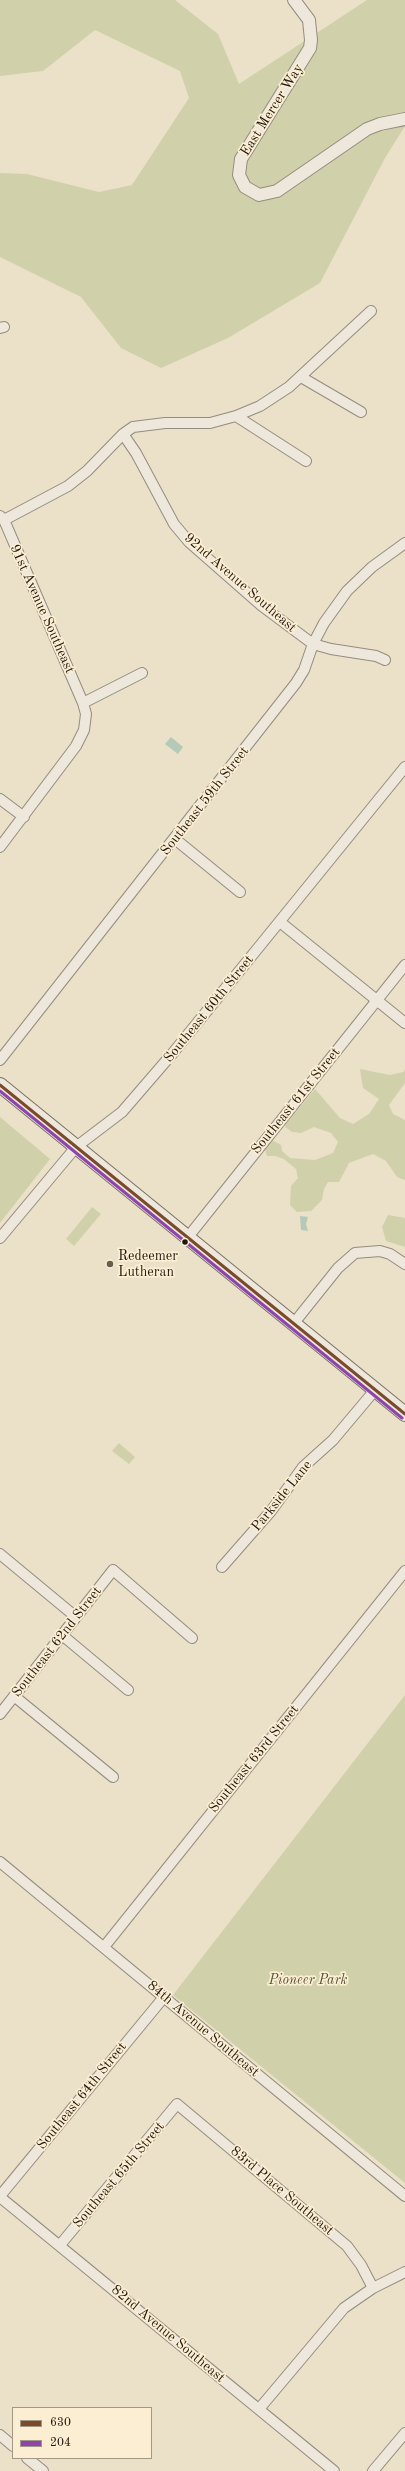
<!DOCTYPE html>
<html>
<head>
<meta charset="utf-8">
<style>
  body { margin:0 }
  #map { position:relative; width:405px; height:2471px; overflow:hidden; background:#ebe0c8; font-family:"Old Standard TT",serif }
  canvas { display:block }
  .legend { position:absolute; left:12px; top:2407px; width:140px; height:52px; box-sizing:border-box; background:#fbeed2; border:1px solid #a39884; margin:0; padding:5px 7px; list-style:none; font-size:12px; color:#1f160e }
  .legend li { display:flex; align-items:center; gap:8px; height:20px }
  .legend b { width:20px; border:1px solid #a39884 }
</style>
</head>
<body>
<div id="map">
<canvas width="405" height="2471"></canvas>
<ul class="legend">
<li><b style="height:5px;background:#7a4b2a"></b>630</li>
<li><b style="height:5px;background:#8e44ad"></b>204</li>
</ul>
</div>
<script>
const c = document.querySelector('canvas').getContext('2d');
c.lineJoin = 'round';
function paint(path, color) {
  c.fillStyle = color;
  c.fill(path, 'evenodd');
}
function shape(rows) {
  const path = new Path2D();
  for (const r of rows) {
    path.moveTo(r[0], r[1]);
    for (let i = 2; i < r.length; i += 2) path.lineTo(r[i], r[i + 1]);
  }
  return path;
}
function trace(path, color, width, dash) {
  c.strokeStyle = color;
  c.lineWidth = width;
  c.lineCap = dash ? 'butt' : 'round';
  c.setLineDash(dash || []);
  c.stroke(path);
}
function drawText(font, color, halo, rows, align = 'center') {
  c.font = font + ' "Old Standard TT",serif';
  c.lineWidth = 3.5;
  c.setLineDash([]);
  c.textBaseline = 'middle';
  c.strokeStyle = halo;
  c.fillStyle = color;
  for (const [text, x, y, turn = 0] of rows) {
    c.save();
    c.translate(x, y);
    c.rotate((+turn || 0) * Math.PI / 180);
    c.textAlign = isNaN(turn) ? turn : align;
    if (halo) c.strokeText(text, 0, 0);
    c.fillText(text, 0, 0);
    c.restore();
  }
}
const green = shape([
  [0,0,175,0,218,34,239,84,367,0,405,0,405,126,385,158,320,283,228,338,161,368,121,348,81,297,0,257,0,173,27,174,99,192,132,185,189,98,180,71,95,30,43,71,0,76],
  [360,1069,390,1075,403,1072,405,1070,405,1083,389,1105,393,1114,405,1120,405,1180,397,1177,386,1161,373,1154,349,1163,339,1182,328,1182,324,1189,322,1200,311,1211,297,1212,290,1205,291,1186,298,1178,296,1169,284,1159,275,1156,267,1156,265,1149,272,1140,281,1145,282,1151,290,1158,315,1160,333,1153,338,1142,331,1133,314,1127,301,1133,292,1132,284,1126,315,1089,340,1118,353,1124,369,1114,379,1099,363,1088],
  [0,1117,50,1159,0,1223],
  [92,1207,101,1214,74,1246,66,1239],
  [388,1215,405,1218,405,1247,386,1241,382,1227],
  [119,1443,135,1457,129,1464,112,1451],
  [405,1695,405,2183,173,1995]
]);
const water = shape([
  [171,737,183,747,178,754,165,744],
  [300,1216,308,1217,306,1224,308,1231,301,1230]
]);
const minor = shape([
  [0,328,4,327],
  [301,377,361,412],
  [236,416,306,461],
  [123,434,136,453,174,524,189,542,262,606,313,644,331,649,376,656,385,660],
  [0,516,4,520,83,703],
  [4,520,68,486,87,471,123,434,133,427,165,423,210,423,236,416,260,406,289,387,371,311],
  [0,799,24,817],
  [175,839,240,892],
  [0,847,76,746,84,730,86,714,83,703,142,673],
  [280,922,405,1023],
  [0,1060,296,683,304,670,313,644,324,623,347,591,372,567,405,543],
  [188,1237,405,965],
  [0,1238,76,1147,122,1112,172,1054,405,767],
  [294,1323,338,1268,355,1253,380,1251,390,1254,405,1264],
  [0,1554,76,1617],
  [222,1567,271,1511,303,1467,333,1440,375,1390],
  [62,1635,128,1690],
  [14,1696,113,1777],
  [0,1714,113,1570,192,1638],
  [0,1862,405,2196],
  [104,1947,405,1571],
  [0,2196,164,1997],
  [0,2197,334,2471],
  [60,2245,177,2104,347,2246,361,2265,373,2288],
  [259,2409,344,2308,373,2288,405,2272],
  [0,2435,13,2446],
  [27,2458,43,2471],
  [373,2471,405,2433]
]);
const tertiary = shape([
  [294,0,309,20,311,40,310,48,241,159,239,175,245,187,259,195,277,191,367,129,380,124,405,119]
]);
const secondary = shape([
  [0,1085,405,1414]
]);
const bus1 = shape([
  [0,1085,405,1414]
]);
const bus2 = shape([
  [0,1091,402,1418]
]);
const markers = [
  [185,1242,3.5,"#1f160e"],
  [110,1264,4,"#665d4f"]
];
const streetNames = [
  ["East Mercer Way",272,110,-58],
  ["92nd Avenue Southeast",240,583,41],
  ["91st Avenue Southeast",42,609,66],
  ["Southeast 59th Street",205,801,-52],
  ["Southeast 60th Street",209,1009,-51],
  ["Southeast 61st Street",296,1101,-51],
  ["Parkside Lane",282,1496,-51],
  ["Southeast 62nd Street",57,1642,-52],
  ["Southeast 63rd Street",254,1759,-51],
  ["84th Avenue Southeast",203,2029,40],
  ["Southeast 64th Street",82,2096,-51],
  ["Southeast 65th Street",119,2175,-50],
  ["83rd Place Southeast",282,2191,40],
  ["82nd Avenue Southeast",168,2334,40]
];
const poiNames = [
  ["Redeemer",118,1256],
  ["Lutheran",118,1272]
];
const parkNames = [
  ["Pioneer Park",308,1980]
];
paint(green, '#d0d1aa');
paint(water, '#b5c9b8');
trace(minor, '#948c7e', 12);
trace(tertiary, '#948c7e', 14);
trace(secondary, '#787165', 16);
trace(minor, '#eee8dc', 10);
trace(tertiary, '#eee8dc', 12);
trace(secondary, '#eee8dc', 14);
trace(bus1, '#7a4b2a', 3);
trace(bus2, '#8e44ad', 3);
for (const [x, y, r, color] of markers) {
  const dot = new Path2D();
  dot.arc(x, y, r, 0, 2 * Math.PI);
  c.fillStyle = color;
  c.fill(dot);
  trace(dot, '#fbeed2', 1.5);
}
drawText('14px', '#1f160e', '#fbeed2', streetNames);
drawText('14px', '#1f160e', '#fbeed2', poiNames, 'left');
drawText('italic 14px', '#55533c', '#fbeed2', parkNames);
</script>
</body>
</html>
